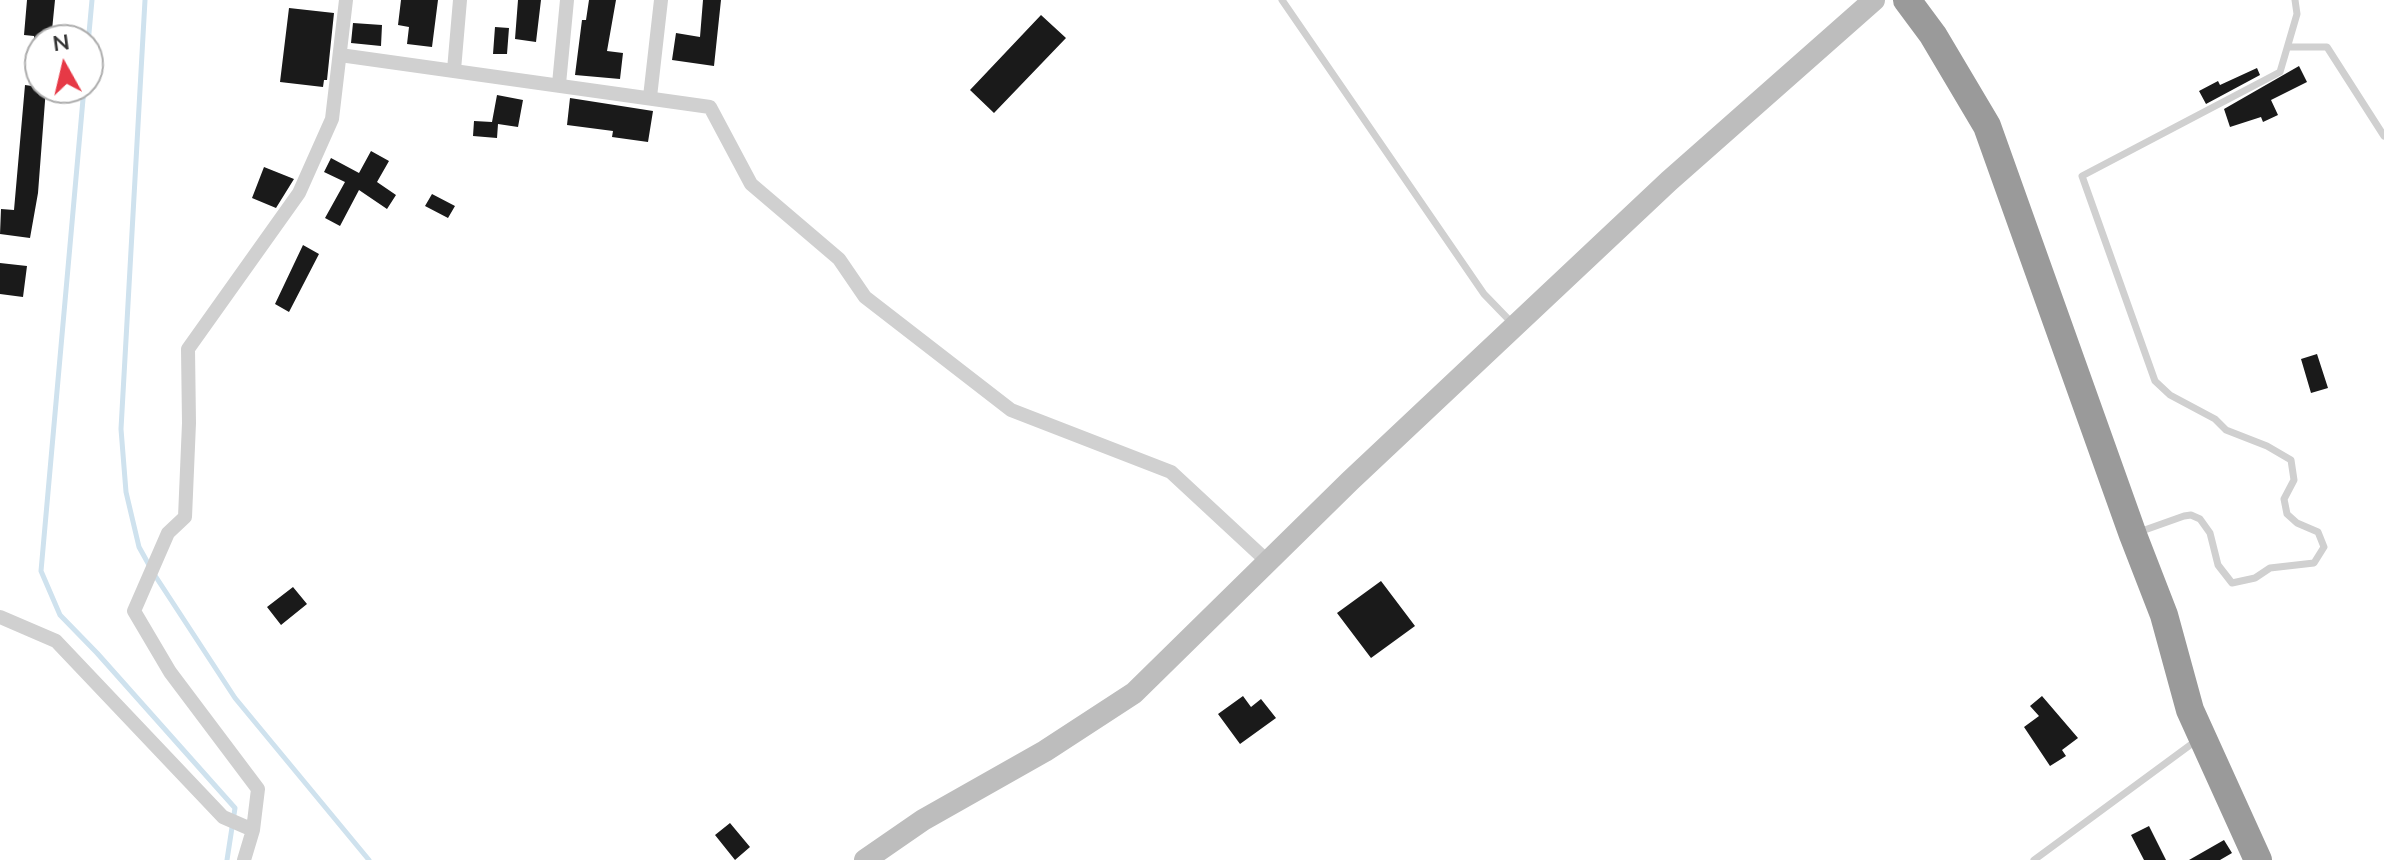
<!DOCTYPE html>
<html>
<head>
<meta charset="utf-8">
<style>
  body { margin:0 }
  #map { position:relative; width:2384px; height:860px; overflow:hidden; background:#fff; font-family:Mulish,sans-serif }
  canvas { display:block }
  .north { position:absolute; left:24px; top:24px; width:80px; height:80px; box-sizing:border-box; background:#fff; border:2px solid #adadad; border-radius:50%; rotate:352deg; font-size:22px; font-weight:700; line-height:32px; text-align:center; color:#333 }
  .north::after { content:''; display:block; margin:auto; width:28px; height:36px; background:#e63946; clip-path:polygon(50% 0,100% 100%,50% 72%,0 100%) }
</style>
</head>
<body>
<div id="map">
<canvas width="2384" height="860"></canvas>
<div class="north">N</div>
</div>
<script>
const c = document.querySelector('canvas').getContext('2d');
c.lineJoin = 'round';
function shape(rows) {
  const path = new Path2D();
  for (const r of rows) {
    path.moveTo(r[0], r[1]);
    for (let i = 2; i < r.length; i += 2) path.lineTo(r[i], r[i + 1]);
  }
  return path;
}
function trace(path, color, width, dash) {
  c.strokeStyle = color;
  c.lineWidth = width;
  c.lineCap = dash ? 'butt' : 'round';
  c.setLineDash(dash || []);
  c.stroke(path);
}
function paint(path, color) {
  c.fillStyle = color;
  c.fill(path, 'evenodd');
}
const stream = shape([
  [145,0,121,429,126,492,139,547,149,565],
  [88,44,92,0],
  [84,88,41,571,60,615,97,653,235,808,227,860],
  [154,574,235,698,369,860]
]);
const building = shape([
  [27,0,55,0,51,40,34,40,34,36,24,35],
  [401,0,438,0,432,47,407,44,409,27,398,25],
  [518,0,541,0,536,42,515,39],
  [589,0,616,0,607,51,623,53,620,79,575,75,582,20,586,20],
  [703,0,721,0,714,66,672,60,676,33,700,37],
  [289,8,334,13,327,80,324,80,323,87,280,82],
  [1041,15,1066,38,994,113,970,90],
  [353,23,382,25,381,46,351,43],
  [495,27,509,28,507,54,493,54],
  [2299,66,2307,82,2271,100,2278,115,2263,122,2261,117,2230,127,2224,109],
  [2257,68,2260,75,2206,104,2199,91,2218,81,2220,85],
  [25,85,46,88,38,193,30,238,0,234,1,209,14,210],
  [497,95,523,100,518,127,498,124,497,138,473,136,474,121,492,122],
  [570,98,653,111,648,142,612,137,613,131,567,125],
  [371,151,389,161,377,182,396,195,387,209,359,190,340,226,325,218,345,182,324,172,331,158,359,173],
  [264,167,294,179,276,208,252,198],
  [432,194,455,206,448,218,425,206],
  [303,245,319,254,289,312,275,304],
  [0,263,27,266,23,297,0,294],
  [2317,354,2328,388,2311,393,2301,359],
  [1381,581,1415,626,1371,658,1337,613],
  [293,587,307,604,281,625,267,607],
  [1243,696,1251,707,1261,699,1276,718,1240,744,1218,714],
  [2042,696,2078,738,2062,750,2066,756,2050,766,2024,727,2039,716,2030,706],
  [730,823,750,847,735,860,715,835],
  [2149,826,2166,860,2144,860,2131,835],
  [2224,840,2232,853,2220,860,2189,860]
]);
const lane = shape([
  [1282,0,1484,294,1513,324],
  [2288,47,2327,47,2384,136],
  [2139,532,2184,516,2191,515,2200,519,2210,533,2218,565,2232,583,2255,578,2270,568,2314,563,2324,547,2318,532,2297,523,2287,514,2284,499,2294,480,2291,460,2267,446,2226,430,2215,419,2170,395,2155,381,2082,176,2280,72,2297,14,2295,0],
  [2034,860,2197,740]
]);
const street = shape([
  [340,55,710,107,751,184,839,259,865,297,1011,410,1171,472,1268,562],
  [454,70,460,0],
  [559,84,567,0],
  [650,97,661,0],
  [0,617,56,641,223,817,253,830],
  [244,860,253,830,258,789,170,672,134,611,168,533,185,517,189,423,188,349,299,193,332,119,346,0]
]);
const secondary = shape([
  [865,860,923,820,1045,751,1134,693,1350,481,1669,181,1874,0]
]);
const highway = shape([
  [1907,0,1933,35,1987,126,2133,535,2164,615,2190,710,2258,860]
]);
trace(stream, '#cfe2ee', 5);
paint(building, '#1a1a1a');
trace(lane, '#d0d0d0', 7);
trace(street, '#d0d0d0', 14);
trace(secondary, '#bdbdbd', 22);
trace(highway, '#9a9a9a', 28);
</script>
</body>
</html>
